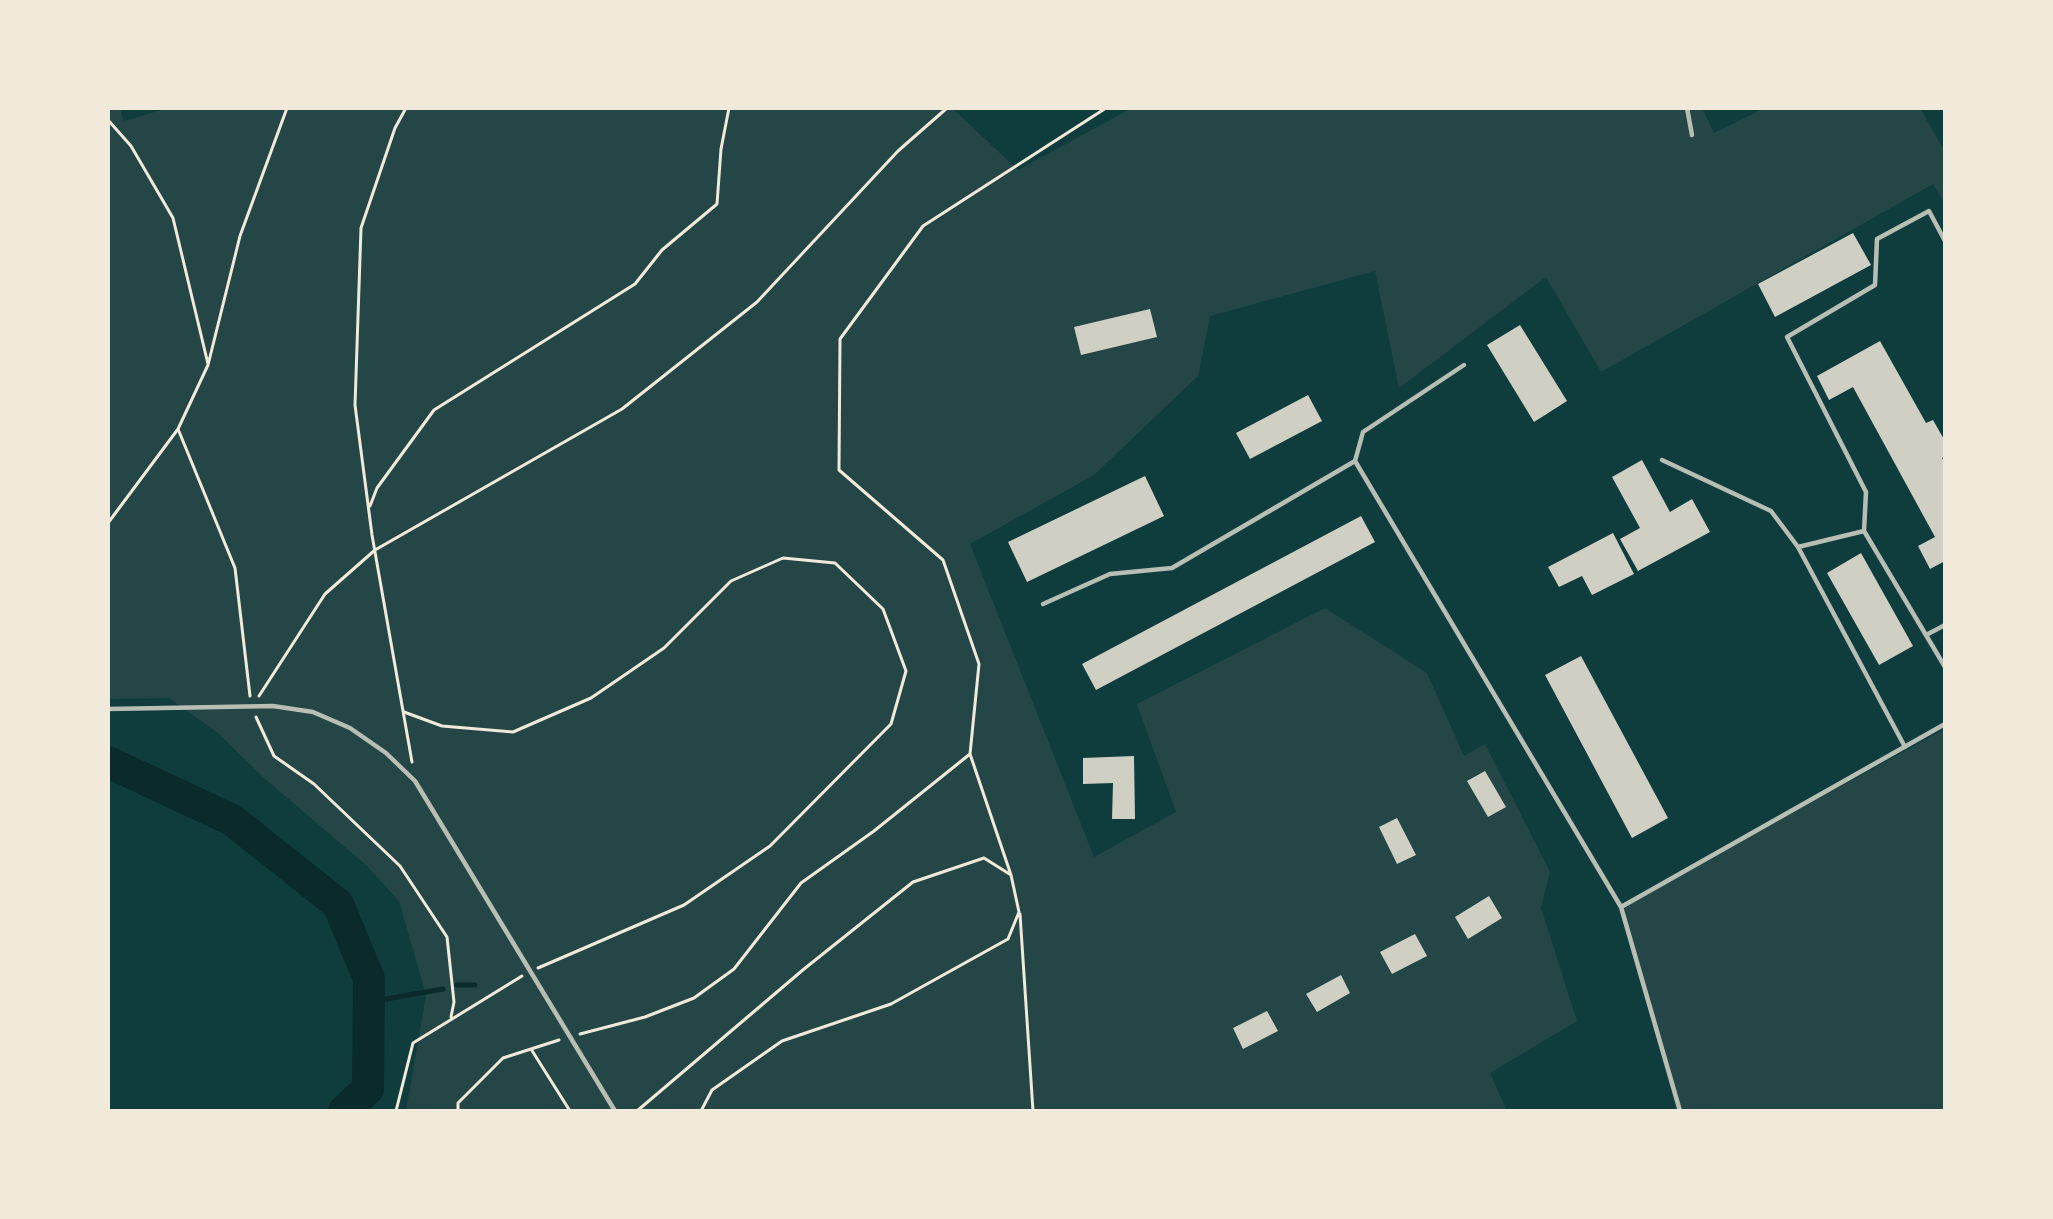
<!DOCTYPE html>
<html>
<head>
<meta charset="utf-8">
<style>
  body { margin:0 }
  #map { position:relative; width:2053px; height:1219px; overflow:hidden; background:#0f3d3e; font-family:"Source Sans 3",sans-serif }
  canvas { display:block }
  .frame { position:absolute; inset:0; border:110px solid #f1e9da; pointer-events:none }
</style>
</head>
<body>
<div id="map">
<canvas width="2053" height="1219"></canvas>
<div class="frame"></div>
</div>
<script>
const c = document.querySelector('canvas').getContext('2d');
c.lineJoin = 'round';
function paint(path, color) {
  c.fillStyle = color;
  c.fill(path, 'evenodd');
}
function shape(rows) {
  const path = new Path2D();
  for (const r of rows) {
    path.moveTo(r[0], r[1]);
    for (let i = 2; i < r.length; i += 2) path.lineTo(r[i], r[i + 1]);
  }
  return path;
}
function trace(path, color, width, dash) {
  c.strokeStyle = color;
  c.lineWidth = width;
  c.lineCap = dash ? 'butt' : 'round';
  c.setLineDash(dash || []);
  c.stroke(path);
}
const green = shape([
  [108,108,120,108,124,121,168,108,952,108,1018,170,1132,108,1702,108,1714,133,1765,108,1920,108,1945,152,1945,204,1933,184,1601,372,1546,277,1399,388,1375,271,1210,316,1198,376,1094,475,970,544,1094,857,1176,812,1137,704,1325,608,1427,673,1464,756,1485,744,1550,872,1541,908,1577,1021,1490,1073,1507,1111,406,1111,426,995,399,901,366,865,264,778,218,733,169,698,108,699],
  [1945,729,1945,1111,1680,1111,1621,907]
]);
const stream = shape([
  [457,985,475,985],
  [369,1002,443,989]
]);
const river = shape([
  [108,762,232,820,338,904,369,979,368,1089,344,1111]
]);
const building = shape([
  [1853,233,1871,265,1775,317,1758,284],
  [1150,309,1157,337,1081,355,1074,327],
  [1520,325,1567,401,1534,422,1487,345],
  [1880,341,1926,423,1933,420,1945,441,1945,457,1942,458,1945,463,1945,561,1930,569,1918,546,1935,537,1853,387,1829,400,1817,376],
  [1308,395,1322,421,1250,459,1236,433],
  [1642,460,1670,512,1692,499,1710,532,1638,571,1620,539,1640,528,1612,477],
  [1145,476,1164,516,1027,582,1008,542],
  [1361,516,1375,542,1096,690,1082,664],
  [1613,533,1634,574,1592,595,1582,576,1559,587,1548,567],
  [1861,553,1913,646,1879,665,1827,573],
  [1581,656,1668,818,1632,838,1545,675],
  [1134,756,1135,819,1112,819,1113,783,1083,784,1083,758],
  [1485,771,1506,807,1488,817,1467,781],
  [1397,818,1416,855,1397,864,1379,827],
  [1489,896,1502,918,1468,939,1455,917],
  [1415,934,1427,956,1392,974,1380,952],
  [1341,975,1350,993,1317,1012,1306,994],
  [1267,1011,1278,1031,1243,1049,1233,1028]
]);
const path = shape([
  [406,108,395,128,361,228,355,405,372,535,412,762],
  [108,120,131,146,173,218,208,364],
  [370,506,377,488,434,410,635,284,662,250,717,204,721,149,729,108],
  [108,523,178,429],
  [250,696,235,568,178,429,208,365,240,236,287,108],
  [259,696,325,594,375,550,622,409,757,302,898,151,947,108],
  [404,712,442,726,513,732,591,698,664,648,731,581,783,558,835,563,883,609,906,671,891,724,770,846,684,905,538,968],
  [256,717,274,756,314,784,400,866,447,937,454,1002,451,1017],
  [970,754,1011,875],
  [1020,914,1033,1111],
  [580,1034,645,1017,694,998,734,969,801,883,874,831,970,754,979,664,943,560,839,470,840,339,923,226,1106,108],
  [531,1049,570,1111],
  [396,1111,413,1043,522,976],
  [458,1111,458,1103,503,1058,559,1040],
  [637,1111,804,969,913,882,984,858,1011,875,1019,912,1008,939,891,1004,782,1041,712,1090,701,1111]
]);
const service = shape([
  [1687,108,1692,135],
  [1662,460,1771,511,1798,547,1864,531,1866,492,1787,337,1875,285,1877,239,1929,211,1945,241],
  [1355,461,1363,432,1464,365],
  [1864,531,1945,667],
  [1798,547,1905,747],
  [1043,604,1110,574,1172,568,1355,461,1621,907],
  [1928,634,1945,625],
  [108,709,273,706,313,712,350,728,386,753,415,781,615,1111],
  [1680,1111,1621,907,1945,724]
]);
paint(green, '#244646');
trace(stream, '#0a2a2b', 5);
trace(river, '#0a2a2b', 32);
paint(building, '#cfcfc3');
trace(path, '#f1e9da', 3);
trace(service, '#b8beb3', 4.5);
</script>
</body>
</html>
